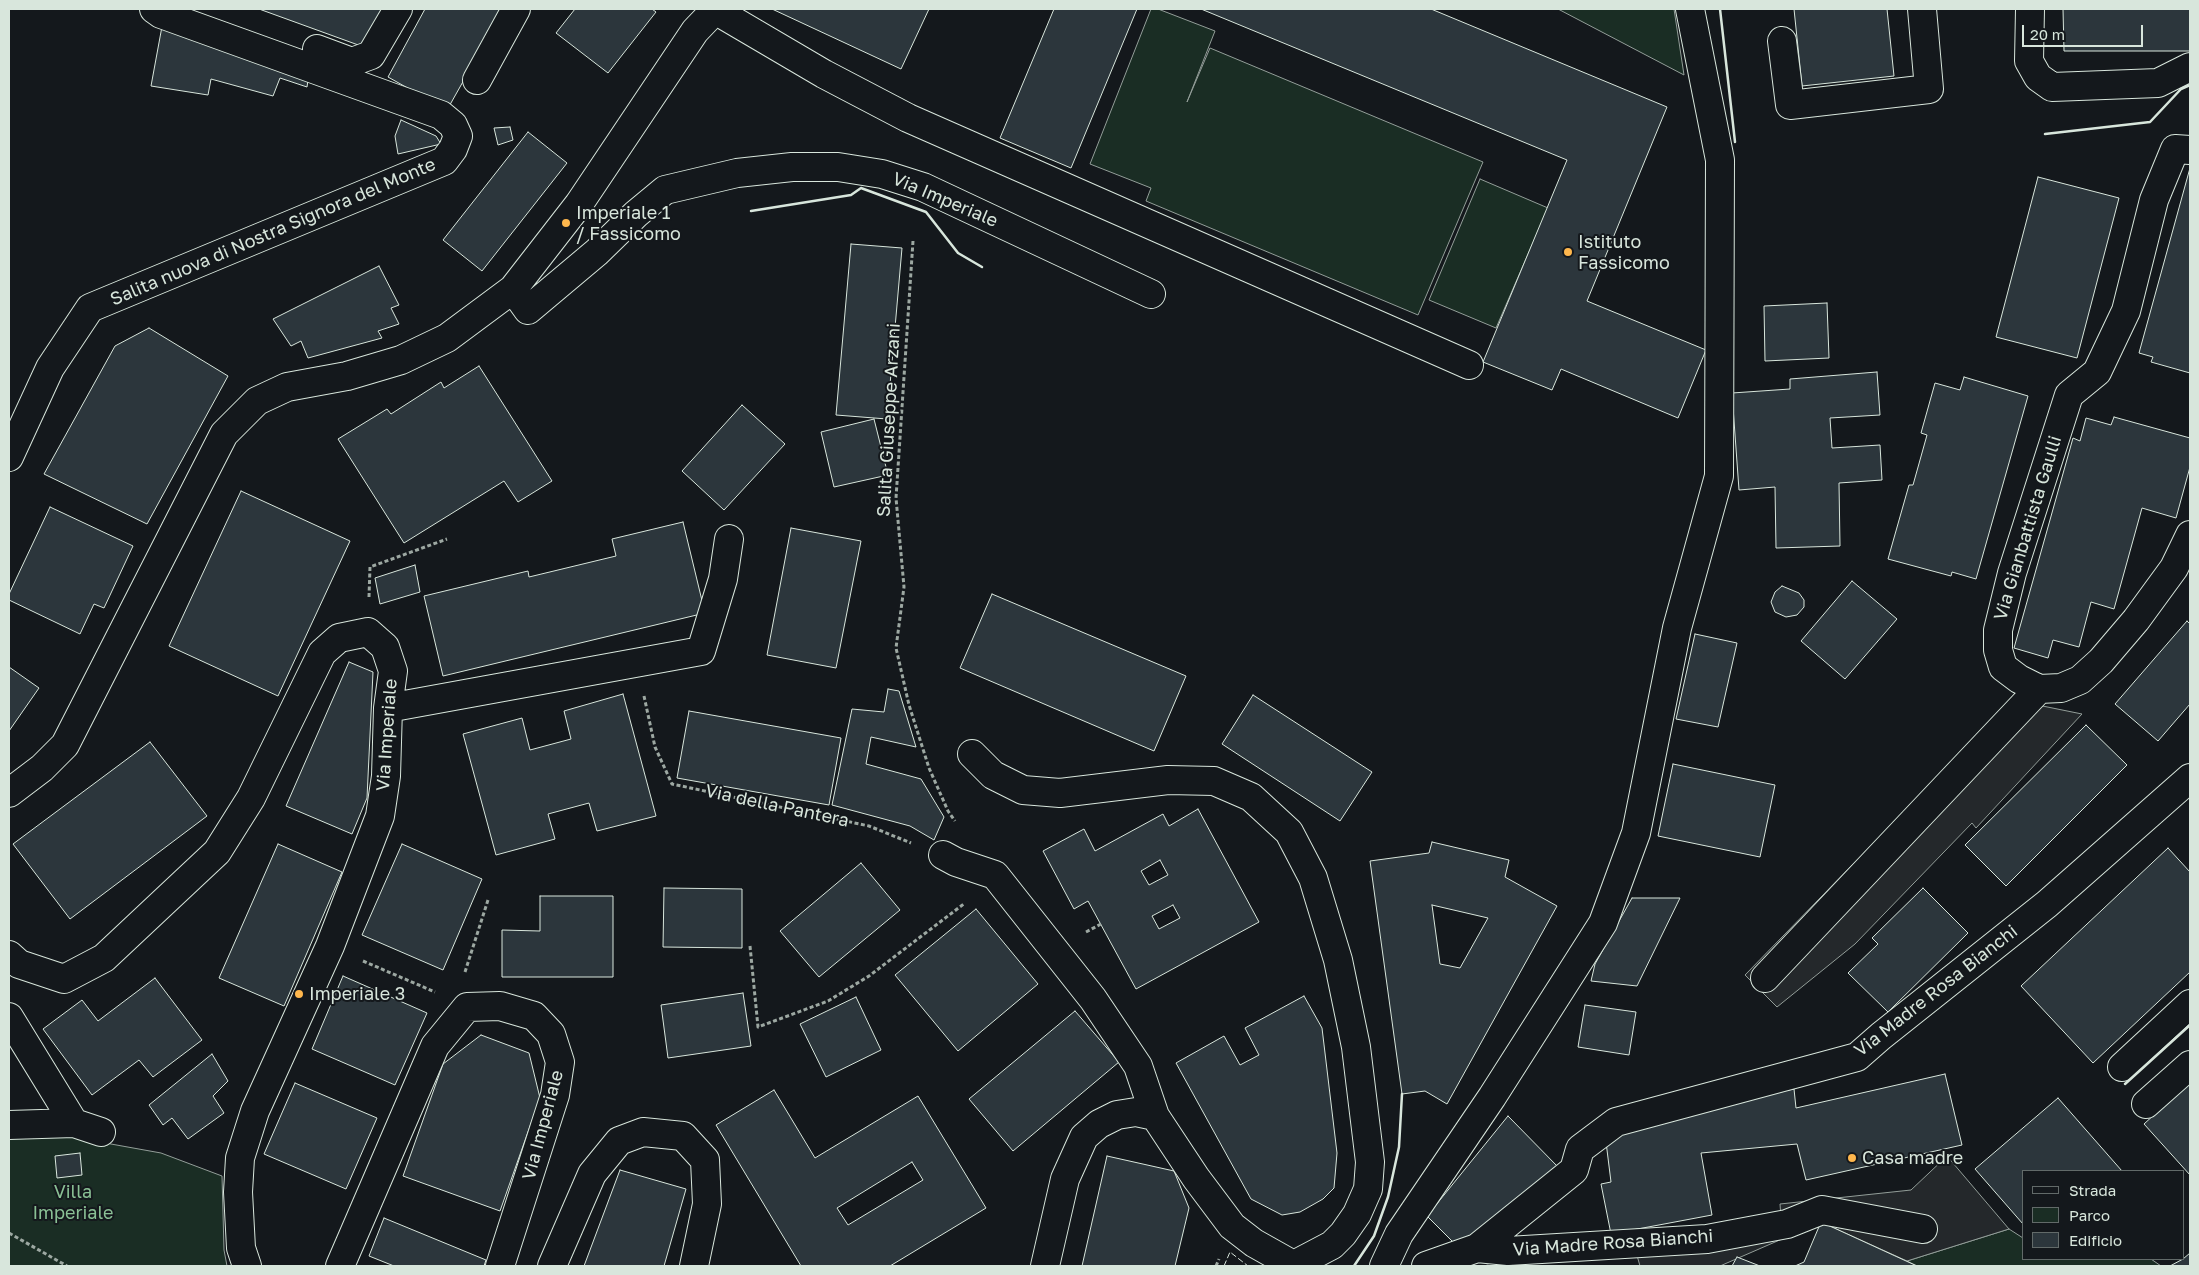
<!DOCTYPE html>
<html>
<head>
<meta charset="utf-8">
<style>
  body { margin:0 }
  #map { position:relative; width:2199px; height:1275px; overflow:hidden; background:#14181c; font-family:"Golos Text",sans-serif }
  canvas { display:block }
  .frame { position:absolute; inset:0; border:10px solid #d8e6dc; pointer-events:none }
  .legend { position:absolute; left:2022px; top:1170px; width:162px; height:90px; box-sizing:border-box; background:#14181c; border:1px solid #626a69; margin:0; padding:6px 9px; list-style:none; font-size:15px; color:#d8e6dc }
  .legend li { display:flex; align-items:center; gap:10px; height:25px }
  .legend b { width:25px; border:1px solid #626a69 }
  .scale { position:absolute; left:2022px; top:25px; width:121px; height:22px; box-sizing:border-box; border:2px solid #d8e6dc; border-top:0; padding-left:6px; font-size:15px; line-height:18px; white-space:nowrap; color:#d8e6dc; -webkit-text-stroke:4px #14181c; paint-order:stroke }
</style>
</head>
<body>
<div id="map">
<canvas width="2199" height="1275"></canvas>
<div class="frame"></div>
<ul class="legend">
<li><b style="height:6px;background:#14181c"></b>Strada</li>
<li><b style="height:14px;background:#1a2d24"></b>Parco</li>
<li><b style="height:14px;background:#2c363c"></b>Edificio</li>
</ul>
<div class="scale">20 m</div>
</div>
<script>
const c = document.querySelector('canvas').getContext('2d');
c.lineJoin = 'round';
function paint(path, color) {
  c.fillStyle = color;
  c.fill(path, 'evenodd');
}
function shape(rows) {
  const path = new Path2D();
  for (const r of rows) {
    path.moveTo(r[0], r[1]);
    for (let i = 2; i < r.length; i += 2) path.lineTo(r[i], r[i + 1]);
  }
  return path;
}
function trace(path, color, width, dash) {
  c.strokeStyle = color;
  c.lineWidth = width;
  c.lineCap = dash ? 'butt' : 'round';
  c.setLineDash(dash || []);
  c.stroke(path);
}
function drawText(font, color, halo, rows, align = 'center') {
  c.font = font + ' "Golos Text",sans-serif';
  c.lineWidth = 4;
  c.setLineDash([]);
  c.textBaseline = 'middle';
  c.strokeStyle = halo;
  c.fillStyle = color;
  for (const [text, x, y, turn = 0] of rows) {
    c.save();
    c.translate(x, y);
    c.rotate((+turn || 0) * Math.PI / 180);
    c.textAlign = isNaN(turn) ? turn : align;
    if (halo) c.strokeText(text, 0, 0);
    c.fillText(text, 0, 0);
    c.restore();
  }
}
const green = shape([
  [1151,9,1158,9,1215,31,1187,102,1210,48,1483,162,1418,315,1146,201,1151,188,1090,164,1151,9],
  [1558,9,1674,9,1684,75,1558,9],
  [1480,179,1548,208,1496,328,1429,300,1480,179],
  [72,1137,161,1153,222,1176,224,1250,227,1266,9,1266,9,1138,72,1137],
  [2009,1229,2023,1238,2023,1259,2151,1259,2161,1266,1917,1266,1907,1261,2009,1229]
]);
const parking = shape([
  [2013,700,2082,714,1976,828,1972,823,1855,944,1777,1007,1745,975,2013,700],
  [1947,1156,2009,1229,1907,1261,1821,1222,1720,1266,1640,1266,1636,1252,1781,1218,1780,1204,1911,1190,1947,1156]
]);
const building = shape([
  [259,9,382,9,361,46,259,9],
  [425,9,504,9,447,110,388,77,425,9],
  [575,9,652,9,656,12,608,73,556,33,575,9],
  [772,9,929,9,901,69,772,9],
  [1054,9,1137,9,1071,168,1000,138,1054,9],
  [1201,9,1431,9,1667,107,1587,301,1706,350,1678,418,1561,369,1552,390,1483,362,1567,160,1201,9],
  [1794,9,1887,9,1894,76,1802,86,1794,9],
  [2063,9,2190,9,2190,51,2064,51,2063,9],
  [163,21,309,73,307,87,280,78,273,96,211,79,208,95,151,86,163,21],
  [401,120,436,136,441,144,398,154,395,136,401,120],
  [510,127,513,140,498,145,494,128,510,127],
  [528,132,567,163,482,271,443,240,528,132],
  [2190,168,2190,373,2151,362,2153,357,2139,353,2190,168],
  [2038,177,2119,198,2077,358,1996,337,2038,177],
  [851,244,902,248,887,419,836,415,851,244],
  [379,266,399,305,391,308,399,324,378,331,382,338,308,358,301,341,291,346,273,319,379,266],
  [1827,303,1829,358,1765,361,1764,306,1827,303],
  [149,328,228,376,147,524,44,474,115,346,149,328],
  [479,366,552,481,518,502,504,481,404,543,338,439,387,409,391,414,441,382,444,388,479,366],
  [1877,372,1880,415,1830,418,1832,448,1880,445,1882,480,1839,483,1840,546,1776,548,1775,487,1739,490,1732,393,1790,389,1790,379,1877,372],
  [1964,377,2028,396,1976,579,1952,572,1951,576,1888,559,1909,485,1913,485,1927,435,1921,433,1935,383,1960,390,1964,377],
  [742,405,785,444,724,510,682,471,742,405],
  [2114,417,2190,438,2190,467,2176,518,2142,508,2114,609,2091,602,2079,647,2053,640,2048,658,2014,648,2073,438,2080,441,2086,418,2111,425,2114,417],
  [874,419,888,475,834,487,821,432,874,419],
  [241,491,350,541,278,696,169,646,241,491],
  [50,507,133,546,104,608,94,604,80,634,9,600,9,594,50,507],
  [683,522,705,613,443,676,424,596,528,571,529,577,616,556,612,539,683,522],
  [791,528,861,541,836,668,767,655,791,528],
  [415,565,420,592,380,604,375,578,415,565],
  [1852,581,1897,619,1845,679,1801,641,1852,581],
  [1782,586,1799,593,1804,600,1804,607,1797,615,1786,617,1775,612,1771,602,1775,592,1782,586],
  [992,594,1186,676,1154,751,960,668,992,594],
  [2187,621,2190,624,2190,704,2158,741,2115,704,2187,621],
  [1695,634,1737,643,1718,727,1676,719,1695,634],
  [349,662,373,672,367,798,352,834,286,806,349,662],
  [9,667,39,688,9,731,9,667],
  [888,689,899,691,916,747,871,737,866,764,921,779,944,817,934,840,910,826,832,805,852,709,884,712,888,689],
  [623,694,656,816,597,831,589,803,548,814,555,839,496,855,463,734,522,718,530,750,571,739,564,711,623,694],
  [1253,695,1372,772,1340,821,1222,744,1253,695],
  [689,711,841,738,829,805,677,778,689,711],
  [2086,725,2127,765,2006,886,1965,845,2086,725],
  [150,742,207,816,70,919,13,844,150,742],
  [1673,764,1775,785,1760,857,1658,836,1673,764],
  [1198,809,1259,922,1136,989,1088,901,1074,909,1043,851,1084,829,1095,851,1163,814,1169,826,1198,809],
  [1160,860,1168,875,1149,885,1141,871,1160,860],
  [1173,905,1180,918,1159,929,1152,916,1173,905],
  [1432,842,1509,860,1505,877,1557,906,1447,1104,1425,1091,1402,1094,1370,861,1429,853,1432,842],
  [1432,905,1488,918,1460,968,1440,964,1432,905],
  [278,844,342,872,284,1006,219,978,278,844],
  [402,844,482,879,443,970,362,935,402,844],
  [2168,848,2190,872,2190,972,2093,1063,2021,986,2168,848],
  [861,863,900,910,819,977,780,931,861,863],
  [664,888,742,889,742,948,663,947,664,888],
  [1923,888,1968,933,1888,1012,1848,973,1878,944,1872,938,1923,888],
  [540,896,613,896,613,977,502,977,502,930,540,931,540,896],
  [1632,898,1680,898,1637,986,1591,981,1595,964,1632,898],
  [976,909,1038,984,958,1051,895,975,976,909],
  [343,976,427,1013,395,1085,312,1049,343,976],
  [155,978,202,1040,153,1077,139,1060,92,1095,43,1029,82,1000,98,1021,155,978],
  [743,993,751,1046,668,1058,661,1005,743,993],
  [1304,996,1322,1028,1337,1153,1334,1188,1323,1199,1300,1212,1282,1215,1251,1199,1176,1063,1224,1036,1240,1065,1259,1055,1245,1028,1304,996],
  [856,997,881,1050,826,1077,800,1024,856,997],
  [1585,1005,1636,1012,1629,1055,1578,1047,1585,1005],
  [1075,1011,1119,1062,1013,1151,969,1099,1075,1011],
  [481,1035,529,1053,540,1098,500,1211,403,1176,443,1064,481,1035],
  [212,1054,228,1081,213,1096,224,1113,188,1139,172,1118,163,1125,149,1105,212,1054],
  [1945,1074,1962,1145,1806,1180,1797,1144,1701,1153,1712,1215,1611,1234,1601,1184,1611,1182,1605,1134,1655,1114,1794,1089,1796,1108,1945,1074],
  [2190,1082,2190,1175,2144,1124,2190,1082],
  [295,1083,377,1118,346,1189,264,1154,295,1083],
  [774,1090,815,1158,918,1096,986,1208,890,1266,801,1266,716,1125,774,1090],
  [912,1162,923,1180,848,1225,837,1208,912,1162],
  [2058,1098,2122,1171,2023,1171,2023,1224,1975,1169,2058,1098],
  [1508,1116,1559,1168,1457,1246,1427,1216,1508,1116],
  [80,1153,82,1175,57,1178,55,1156,80,1153],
  [1107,1156,1174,1171,1189,1208,1175,1266,1082,1266,1107,1156],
  [620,1170,686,1189,664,1266,584,1266,620,1170],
  [384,1218,486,1260,484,1266,394,1266,369,1256,384,1218],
  [1821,1222,1917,1266,1795,1266,1804,1262,1821,1222],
  [2190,1253,2190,1266,2170,1266,2183,1259,2190,1253],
  [1737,1257,1760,1266,1732,1266,1737,1257]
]);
const path = shape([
  [913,241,896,498,904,587,896,648,909,705,929,768,948,811,955,821],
  [369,597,370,567,447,539],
  [644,696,655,747,672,784,869,826,911,843],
  [1086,932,1101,924],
  [750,946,758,1027,828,1001,869,976,965,903],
  [363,961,435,992],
  [465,972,488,900],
  [9,1233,67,1266],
  [1216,1266,1219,1259]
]);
const minor = shape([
  [2030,9,2029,61,2038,77,2052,87,2158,83,2190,67],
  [715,10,824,74,908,118,1469,365],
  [1782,41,1790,105,1929,89,1922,9],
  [317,49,352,62,371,55,398,9],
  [477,80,516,9],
  [2190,150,2175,149,2154,200,2126,311,2097,372,2069,395,2012,573,1998,630,1998,650,2003,667,2019,679,2039,689,2061,688,2080,680,2101,661,2136,620,2174,568,2190,535],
  [513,289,528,310,597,252,636,214,665,190,737,173,792,167,838,167,882,174,923,187,1151,294],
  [9,457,50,368,90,308,444,161,453,149,458,136,453,125,441,115,161,14,154,9],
  [388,708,701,651,723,579,729,539],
  [972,754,993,775,1023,790,1060,793,1168,780,1214,781,1251,797,1289,832,1313,878,1338,960,1356,1047,1370,1162,1368,1189,1357,1214,1343,1234,1332,1245,1294,1265],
  [9,793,42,768,65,745,224,434,257,401,287,387,347,376,401,360,447,338,513,289,579,204,695,31,716,9],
  [943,855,956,862,995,875,1093,999,1138,1066,1155,1116,1196,1178,1232,1226,1254,1243,1295,1266],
  [9,955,19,964,64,979,104,958,217,852,251,798,322,653,339,638,368,632,385,647,393,671,388,708,386,776,380,816,330,946,255,1111,240,1158,238,1192,241,1248,247,1266],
  [1765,978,2039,689],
  [9,1017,74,1123],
  [2122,1067,2190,1004],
  [2146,1104,2190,1065],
  [9,1125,74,1123,101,1132],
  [1477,1248,1508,1251,1707,1239,1787,1224,1822,1210,1923,1229],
  [340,1266,435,1046,467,1007,500,1006,534,1016,551,1034,560,1062,555,1095,500,1266],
  [552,1266,592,1174,619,1141,643,1132,683,1136,705,1160,707,1204,694,1266],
  [1045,1266,1065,1179,1084,1137,1099,1124,1117,1115,1136,1112,1155,1116],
  [1384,1266,1399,1234,1492,1097,1603,923,1636,833,1677,628,1719,476,1720,160,1690,9],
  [1426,1266,1477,1248,1574,1170,1580,1149,1616,1122,1857,1057,1881,1036,2047,904,2190,778]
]);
const fence = shape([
  [1224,1266,1230,1252,1248,1266]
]);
const wall = shape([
  [1720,9,1735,142],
  [2045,134,2150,122,2181,89,2190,85],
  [751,211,851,195,861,188,926,212,958,253,982,267],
  [2125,1084,2190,1025],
  [1354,1266,1374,1236,1388,1197,1399,1147,1402,1094],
  [1487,1266,1488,1266]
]);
const markers = [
  [566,223,5,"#ffb74d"],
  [1568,252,5,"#ffb74d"],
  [299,994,5,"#ffb74d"],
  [1852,1158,5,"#ffb74d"]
];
const streetNames = [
  ["Via Imperiale",945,200,23],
  ["Salita nuova di Nostra Signora del Monte",273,232,-23],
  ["Salita Giuseppe Arzani",889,420,-87],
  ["Via Gianbattista Gaulli",2028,528,-73],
  ["Via Imperiale",387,735,-86],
  ["Via della Pantera",777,806,12],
  ["Via Madre Rosa Bianchi",1936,991,-38],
  ["Via Imperiale",543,1125,-75],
  ["Via Madre Rosa Bianchi",1613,1243,-4]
];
const poiNames = [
  ["Imperiale 1",576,213],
  ["/ Fassicomo",576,234],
  ["Istituto",1578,242],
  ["Fassicomo",1578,263],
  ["Imperiale 3",309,994],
  ["Casa madre",1862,1158]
];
const parkNames = [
  ["Villa",73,1192],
  ["Imperiale",73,1213]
];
paint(green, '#1a2d24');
trace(green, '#939e99', 1);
paint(parking, '#24282b');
trace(parking, '#939e99', 1);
paint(building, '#2c363c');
trace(building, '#d8e6dc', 1);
trace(minor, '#d8e6dc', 30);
trace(path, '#9da8a2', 3, [4, 2.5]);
trace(minor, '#14181c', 28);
trace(fence, '#d8e6dc', 1, [6, 2.5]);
trace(wall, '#d8e6dc', 2.5);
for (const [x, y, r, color] of markers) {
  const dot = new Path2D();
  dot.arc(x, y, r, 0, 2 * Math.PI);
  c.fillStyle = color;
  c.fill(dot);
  trace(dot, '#14181c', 2);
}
drawText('18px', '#d8e6dc', '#14181c', streetNames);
drawText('18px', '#d8e6dc', '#14181c', poiNames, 'left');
drawText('18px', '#8ac095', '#14181c', parkNames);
</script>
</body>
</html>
